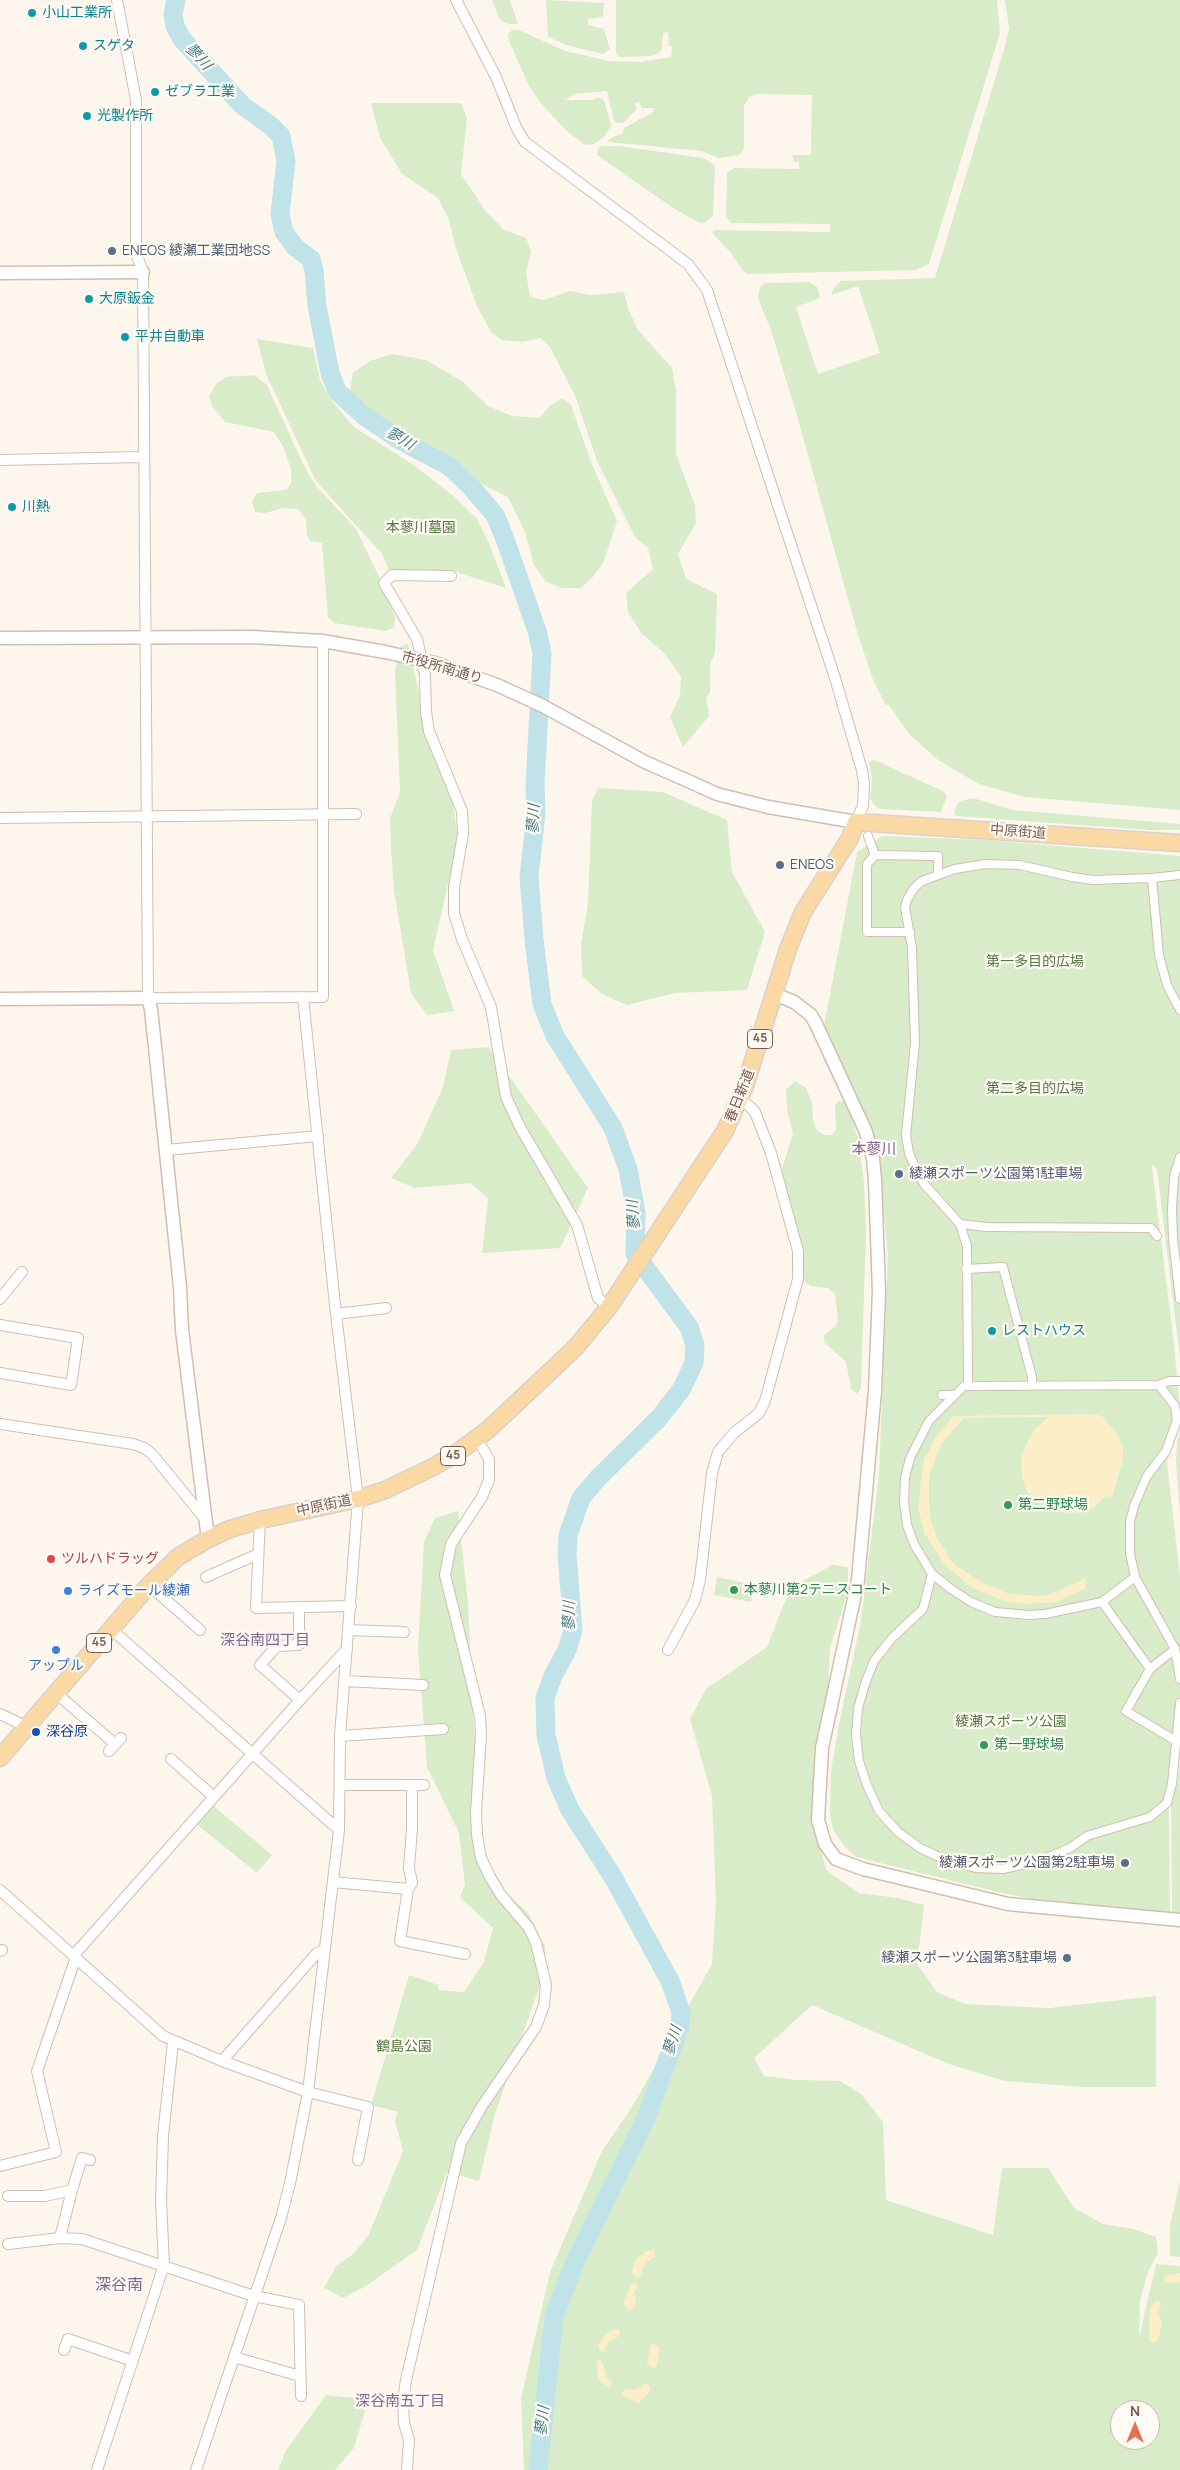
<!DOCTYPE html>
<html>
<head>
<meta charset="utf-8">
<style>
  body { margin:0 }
  #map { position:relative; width:1180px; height:2470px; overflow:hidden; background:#fdf6ec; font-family:Manrope,sans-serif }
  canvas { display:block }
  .north { position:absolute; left:1110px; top:2400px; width:50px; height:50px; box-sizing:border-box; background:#fffaf3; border:1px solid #cabbb1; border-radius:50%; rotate:0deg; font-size:14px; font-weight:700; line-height:20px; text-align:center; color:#7a5c4d }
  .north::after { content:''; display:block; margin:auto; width:18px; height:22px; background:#e76f51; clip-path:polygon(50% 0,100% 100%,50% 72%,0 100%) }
</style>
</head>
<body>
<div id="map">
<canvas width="1180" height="2470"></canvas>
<div class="north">N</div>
</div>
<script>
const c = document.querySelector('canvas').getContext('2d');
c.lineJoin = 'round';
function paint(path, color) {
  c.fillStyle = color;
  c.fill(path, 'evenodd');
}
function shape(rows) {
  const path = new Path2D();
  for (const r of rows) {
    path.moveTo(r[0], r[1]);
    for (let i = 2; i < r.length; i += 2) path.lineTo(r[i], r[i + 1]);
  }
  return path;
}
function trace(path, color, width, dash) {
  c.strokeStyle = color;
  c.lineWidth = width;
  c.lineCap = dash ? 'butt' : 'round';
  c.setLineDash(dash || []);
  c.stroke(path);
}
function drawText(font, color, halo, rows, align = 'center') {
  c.font = font + ' Manrope,"Noto Sans JP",sans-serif';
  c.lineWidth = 4.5;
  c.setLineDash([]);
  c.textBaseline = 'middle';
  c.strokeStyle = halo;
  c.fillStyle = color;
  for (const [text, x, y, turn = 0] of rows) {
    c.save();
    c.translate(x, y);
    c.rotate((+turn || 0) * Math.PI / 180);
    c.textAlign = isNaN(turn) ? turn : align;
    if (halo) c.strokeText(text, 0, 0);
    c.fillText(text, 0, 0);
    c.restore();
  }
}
const green = shape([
  [492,0,510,0,518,24,509,24,500,20],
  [546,0,604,3,603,17,588,19,588,25,604,29,610,49,603,54,567,45,548,37],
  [616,0,997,0,1000,33,929,264,916,270,749,274,744,272,731,253,714,235,713,230,830,232,830,224,731,223,726,217,727,174,729,171,735,168,799,169,799,162,794,162,792,155,811,155,812,95,758,94,749,97,744,106,744,148,740,155,719,158,702,151,609,142,607,141,611,138,623,133,624,128,653,112,654,108,642,108,639,102,634,103,637,109,624,122,618,123,614,121,607,91,575,94,565,100,592,100,597,97,604,100,611,126,604,137,594,144,585,145,569,133,543,106,529,86,509,41,508,35,512,30,519,30,565,51,609,61,640,62,671,57,672,46,669,46,668,32,663,33,662,49,659,53,650,56,620,57,616,53],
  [1005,0,1180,0,1180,810,1025,797,979,784,938,760,909,734,889,705,886,705,874,682,858,635,798,419,771,330,758,298,760,287,765,283,810,282,817,287,820,298,796,307,818,374,880,353,858,286,831,295,833,289,841,281,935,278,1005,46,1009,28],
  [371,103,461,103,467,118,461,174,485,210,503,229,526,238,531,252,526,272,530,297,544,300,570,291,590,295,624,292,628,308,638,330,672,368,676,391,676,454,695,505,696,523,678,554,686,579,717,594,715,653,710,664,710,693,706,697,709,716,683,747,670,717,680,696,681,676,664,653,642,634,628,612,626,593,653,569,648,548,635,537,597,461,576,398,550,347,541,338,522,342,502,340,491,332,477,306,456,249,449,220,438,198,402,174,380,138],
  [603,146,619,146,703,158,712,163,715,166,713,216,706,222,700,223,676,210,597,155,598,148],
  [257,339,313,348,320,380,329,397,354,427,415,466,451,494,477,519,488,541,506,588,453,571,445,575,390,573,382,554,316,481,266,374],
  [392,354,426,360,463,382,488,406,512,416,539,418,550,406,562,398,571,405,591,462,617,521,603,563,592,578,581,588,562,588,545,581,534,565,525,532,508,497,443,465,383,427,358,406,350,390,353,373,370,361],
  [254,375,267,385,304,466,316,486,356,529,381,581,395,617,394,627,386,631,334,623,328,617,322,543,310,541,307,535,306,520,298,509,284,508,265,513,255,512,252,502,257,493,286,490,291,483,291,469,284,448,274,432,225,422,212,406,209,396,216,384,226,377],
  [408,644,422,706,452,797,458,839,433,950,454,1011,427,1015,411,993,394,891,391,848,390,818,400,792,395,671,401,646],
  [874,760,943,791,947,796,941,812,880,809,874,805,870,798,872,780,869,762],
  [598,788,663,792,727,820,732,872,765,932,747,990,675,993,627,1005,602,994,582,976,581,944,588,904,592,801],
  [973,798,1013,810,1180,824,1180,830,1148,830,956,816,954,813,957,804,961,801],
  [882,836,985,840,1180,856,1180,1358,1157,1169,1152,1164,1152,1167,1174,1344,1180,1410,1180,1426,1167,1462,1180,1577,1180,1743,1177,1780,1169,1804,1170,1913,1033,1899,998,1892,856,1857,844,1846,833,1829,830,1815,831,1771,839,1724,861,1621,879,1474,888,1255,878,1158,872,1134,856,1094,847,1078,824,1026,857,852],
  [489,1047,588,1188,560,1248,482,1253,488,1199,471,1183,415,1188,391,1178,418,1143,443,1087,451,1050],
  [795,1081,806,1088,812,1102,813,1119,817,1131,824,1135,831,1135,836,1130,835,1105,839,1101,845,1102,850,1111,858,1139,864,1181,866,1232,861,1388,857,1394,851,1389,846,1362,824,1342,824,1335,836,1326,838,1320,835,1294,828,1288,811,1286,806,1283,797,1264,786,1230,779,1193,782,1169,793,1134,787,1109,786,1090],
  [1180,1431,1180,1515,1176,1461,1177,1442],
  [458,1511,468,1603,479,1833,497,1884,529,1914,545,1947,543,1976,495,2114,479,2181,447,2172,417,2250,366,2286,343,2298,324,2288,336,2266,353,2254,368,2236,403,2151,395,2121,398,2112,371,2105,409,1975,439,1985,438,1990,464,1992,484,1962,493,1928,460,1897,465,1885,459,1833,427,1767,418,1650,424,1542,435,1518],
  [832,1565,848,1567,848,1591,830,1648,820,1848,827,1871,859,1893,898,1898,924,1905,917,1964,937,1992,965,2004,1049,2008,1156,1996,1156,2087,1084,2087,1005,2081,949,2064,812,2005,754,2058,764,2076,797,2080,840,2081,861,2094,883,2122,886,2200,993,2235,1002,2168,1048,2168,1074,2208,1103,2224,1134,2229,1156,2237,1158,2253,1148,2272,1140,2301,1139,2338,1156,2264,1180,2266,1180,2470,524,2470,521,2398,550,2272,602,2151,634,2104,712,1964,716,1901,712,1796,690,1719,706,1689,767,1647,783,1606,794,1586],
  [1120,2410,1150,2410,1150,2440,1120,2440],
  [717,1577,755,1585,751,1602,714,1595],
  [1180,1758,1180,1914,1172,1913,1171,1804,1178,1781],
  [211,1804,272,1855,257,1873,195,1823],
  [1180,2182,1180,2257,1170,2256,1170,2225],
  [326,2395,354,2398,365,2411,354,2448,335,2470,278,2470,285,2452]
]);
const sand = shape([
  [1093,1414,1102,1416,1117,1434,1123,1448,1123,1459,1112,1498,1106,1496,1093,1508,1083,1512,1069,1514,1045,1508,1027,1492,1022,1478,1021,1459,1028,1440,1035,1429,1049,1417,964,1418,941,1444,929,1476,929,1506,931,1522,936,1536,953,1563,981,1582,1009,1594,1043,1596,1056,1592,1086,1578,1085,1589,1056,1602,1026,1604,1003,1601,971,1587,945,1565,925,1534,918,1508,924,1460,936,1437,953,1416],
  [649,2250,654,2250,655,2257,648,2261,643,2268,641,2276,638,2278,634,2276,632,2270,635,2263,637,2258],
  [1180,2273,1180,2282,1164,2283,1165,2276],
  [632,2283,637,2285,638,2288,634,2291,636,2300,634,2307,629,2311,624,2305,624,2301],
  [1155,2301,1160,2302,1161,2306,1158,2312,1162,2322,1158,2341,1155,2342,1151,2342,1149,2339,1150,2308],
  [616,2329,620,2330,619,2336,608,2342,605,2351,601,2351,598,2347,601,2340,610,2331],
  [651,2344,655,2344,660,2348,657,2365,654,2369,647,2364],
  [599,2359,603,2363,607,2378,612,2383,609,2388,600,2381,597,2374,597,2361],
  [644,2383,650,2386,650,2391,639,2403,621,2395,624,2389,637,2390]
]);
const river = shape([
  [176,0,173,14,175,26,182,39,242,105,271,126,281,136,286,161,280,214,284,232,295,247,311,259,314,270,317,306,330,373,337,391,364,416,398,439,449,466,472,488,495,515,505,539,538,634,542,654,535,784,536,813,529,877,534,940,542,1004,555,1036,613,1128,628,1169,636,1213,635,1254,689,1327,695,1345,694,1363,681,1390,659,1418,597,1479,581,1498,568,1535,567,1554,573,1630,567,1650,553,1676,545,1698,546,1735,556,1778,570,1810,613,1877,670,1981,681,2012,680,2026,646,2118,575,2262,554,2317,538,2470]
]);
const pedestrian = shape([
  [868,836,875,855],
  [1180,875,1152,878,1159,955,1167,985,1180,1010],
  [910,932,867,932,867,864,875,855,938,856,938,874],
  [1180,1157,1174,1177,1172,1208,1173,1239,1180,1299],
  [960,1224,987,1227,1151,1228,1157,1236],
  [966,1269,1003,1267,1032,1377,1032,1386],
  [1159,1385,1169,1381,1180,1381],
  [968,1386,967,1246,960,1224,925,1185,918,1174,909,1153,906,1135,915,1043,912,948,905,907,907,900,914,888,922,881,955,869,986,864,1020,865,1072,877,1093,880,1152,878],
  [942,1395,955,1395],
  [932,1574,923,1609,893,1637,874,1661,865,1684,858,1708,856,1734,859,1761,867,1785,879,1811,898,1832,920,1848,946,1860,976,1868,1003,1869,1039,1861,1070,1848,1087,1836,1150,1817,1167,1803,1172,1784,1180,1703],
  [1135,1577,1102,1602,1045,1614,1029,1615,995,1612,971,1602,951,1589,932,1574,914,1544,907,1525,904,1502,905,1478,910,1458,929,1421,964,1386,1159,1385,1175,1406,1177,1420,1166,1451,1147,1476,1134,1506,1130,1522,1130,1553,1135,1577,1175,1649,1180,1679],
  [1102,1602,1150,1669],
  [1175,1649,1150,1669,1126,1711,1176,1741]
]);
const minor = shape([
  [117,0,136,100,136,253,143,272,148,998,323,997,323,641],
  [456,0,496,77,517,129,525,142,688,264,707,290,835,678,862,770,864,783,863,805,856,822],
  [0,460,142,457],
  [451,576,392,575,384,583,417,639,425,675,426,712,429,731,462,811,463,834,454,887,454,913,462,939,491,1007,506,1097,520,1127,577,1225,598,1298,609,1307],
  [0,818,356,814],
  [166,1150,318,1136],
  [0,1299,22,1272],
  [336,1314,386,1308],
  [0,1325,78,1338,71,1385,0,1373],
  [0,1424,133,1444,144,1448,152,1454,205,1519],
  [260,1520,256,1608,351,1606],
  [206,1577,258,1554],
  [149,1585,200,1630],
  [299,1607,299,1645,277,1646,260,1665,300,1700],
  [111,1629,339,1830],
  [349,1630,404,1632],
  [668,1650,695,1600,700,1580,712,1473,718,1452,734,1433,759,1413,765,1401,798,1279,798,1251,771,1153,755,1112,741,1098],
  [345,1681,423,1685],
  [56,1693,115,1744],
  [0,1714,27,1727],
  [340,1736,443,1729],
  [109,1751,121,1738],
  [171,1759,214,1797],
  [340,1785,424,1785],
  [333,1882,408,1889,400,1941,465,1954],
  [408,1889,412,1883,409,1868,412,1828,412,1785],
  [0,1890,163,2036,222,2061,308,2092,368,2107,358,2160],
  [0,1951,2,1950],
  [74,1955,300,1700,347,1649],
  [222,2061,317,1953,325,1950],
  [0,2166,56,2152,37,2071,76,1957],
  [8,2196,45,2196,72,2190,82,2158,90,2160],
  [60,2238,72,2190],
  [8,2244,60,2238,82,2239,254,2296,299,2305,301,2396],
  [64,2350,68,2339,133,2361],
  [234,2357,300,2376],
  [97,2470,164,2265,161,2201,163,2136,173,2042],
  [196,2470,281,2218,290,2183,308,2092,339,1830,340,1736,358,1499,336,1314,303,997],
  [407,2470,409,2440,404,2423,403,2402,406,2380,461,2143,482,2106,536,2027,544,2005,546,1985,536,1943,529,1928,501,1895,490,1877,481,1858,477,1835,476,1813,481,1735,480,1716,445,1575,451,1544,482,1497,489,1480,489,1459,477,1439]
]);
const tertiary = shape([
  [0,273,143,272],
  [0,638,251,637,323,641,385,652],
  [686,780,717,794,768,807,856,822],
  [775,994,794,1002,811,1015,816,1024,866,1132,873,1159,875,1180,879,1292,875,1391,858,1580,822,1748,818,1820,825,1844,836,1859,863,1869,1008,1904,1180,1920],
  [0,999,148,998,151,1009,180,1287,182,1330,208,1539]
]);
const primary = shape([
  [0,1758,149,1585,178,1557,208,1539,230,1529,260,1520,358,1499,385,1490,431,1468,454,1455,489,1429,576,1347,609,1307,725,1131,745,1086,788,949,803,912,850,838,856,822,1180,843]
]);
const tertiaryBridge = shape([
  [385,652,435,663,497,685,543,706,645,762,686,780]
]);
const markers = [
  [32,13,5,"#0f9aa8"],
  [83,46,5,"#0f9aa8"],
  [155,92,5,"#0f9aa8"],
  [87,116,5,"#0f9aa8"],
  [112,251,5,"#5c6f8a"],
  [89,299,5,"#0f9aa8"],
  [125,337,5,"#0f9aa8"],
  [12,507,5,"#0f9aa8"],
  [780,865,5,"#5c6f8a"],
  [899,1174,5,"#5c6f8a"],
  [992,1331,5,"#0f9aa8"],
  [1008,1505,5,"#2e9e5b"],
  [51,1559,5,"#e0444e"],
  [734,1590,5,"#2e9e5b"],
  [68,1591,5,"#3f7fe0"],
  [56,1650,5,"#3f7fe0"],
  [36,1732,5,"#1a4fb4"],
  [984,1745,5,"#2e9e5b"],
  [1125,1863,5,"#5c6f8a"],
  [1067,1958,5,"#5c6f8a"]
];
const shields = [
  [760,1039,25],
  [453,1456,25],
  [99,1643,25]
];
const shieldNames = [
  ["45",760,1039],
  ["45",453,1456],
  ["45",99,1643]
];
const cultureNames = [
  ["小山工業所",42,13],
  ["スゲタ",93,46],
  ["ゼブラ工業",165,92],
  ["光製作所",97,116],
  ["大原鈑金",99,299],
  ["平井自動車",135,337],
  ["川熱",22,507],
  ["レストハウス",1002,1331]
];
const serviceNames = [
  ["ENEOS 綾瀬工業団地SS",122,251],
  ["ENEOS",790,865],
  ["綾瀬スポーツ公園第1駐車場",909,1174],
  ["綾瀬スポーツ公園第2駐車場",1115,1863,"right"],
  ["綾瀬スポーツ公園第3駐車場",1057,1958,"right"]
];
const parkNames = [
  ["本蓼川墓園",421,528],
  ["第一多目的広場",1035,962],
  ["第二多目的広場",1035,1089],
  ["綾瀬スポーツ公園",1011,1722],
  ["鶴島公園",404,2047]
];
const streetNames = [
  ["市役所南通り",442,668,16],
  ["中原街道",1018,832,4],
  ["春日新道",740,1096,-68],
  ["中原街道",324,1506,-12]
];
const leisureNames = [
  ["第二野球場",1018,1505],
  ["本蓼川第2テニスコート",744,1590],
  ["第一野球場",994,1745]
];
const healthNames = [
  ["ツルハドラッグ",61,1559]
];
const shopNames = [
  ["ライズモール綾瀬",78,1591],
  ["アップル",56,1666,"center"]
];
const transitNames = [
  ["深谷原",46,1732]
];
const waterNames = [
  ["蓼川",198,57,48],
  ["蓼川",400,439,31],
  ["蓼川",534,819,-87],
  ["蓼川",634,1215,-94],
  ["蓼川",570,1616,-90],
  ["蓼川",673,2041,-72],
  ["蓼川",543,2421,-84]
];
const neighbourhoodNames = [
  ["本蓼川",874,1150],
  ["深谷南四丁目",265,1641],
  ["深谷南五丁目",400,2402]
];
const quarterNames = [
  ["深谷南",119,2286]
];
paint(green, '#d8ecc9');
paint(sand, '#fcefc7');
trace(river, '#bfe3e8', 19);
trace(pedestrian, '#d1beb0', 10);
trace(minor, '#d1beb0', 12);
trace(tertiary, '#d1beb0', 15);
trace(primary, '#dad1cd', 19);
trace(pedestrian, '#fff', 8);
trace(minor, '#fff', 10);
trace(tertiary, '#fff', 12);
trace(primary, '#fbd9a5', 16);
trace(tertiaryBridge, '#d1beb0', 15, []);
trace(tertiaryBridge, '#fff', 12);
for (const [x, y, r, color] of markers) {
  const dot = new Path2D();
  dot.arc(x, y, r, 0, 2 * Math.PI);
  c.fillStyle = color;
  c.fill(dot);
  trace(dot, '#fffaf3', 2);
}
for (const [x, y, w] of shields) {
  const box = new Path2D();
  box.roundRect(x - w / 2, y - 9.5, w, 19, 4);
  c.fillStyle = '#fffaf3';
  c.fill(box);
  trace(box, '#7a5c4d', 1);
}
drawText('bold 12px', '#7a5c4d', null, shieldNames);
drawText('14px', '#0d838f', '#fffaf3', cultureNames, 'left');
drawText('14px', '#4e5e75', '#fffaf3', serviceNames, 'left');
drawText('14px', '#537a41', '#fffaf3', parkNames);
drawText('14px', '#7a5c4d', '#fffaf3', streetNames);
drawText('14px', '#27864d', '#fffaf3', leisureNames, 'left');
drawText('14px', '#be3a42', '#fffaf3', healthNames, 'left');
drawText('14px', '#366cbe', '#fffaf3', shopNames, 'left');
drawText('14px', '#164399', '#fffaf3', transitNames, 'left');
drawText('italic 15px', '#437c86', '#fffaf3', waterNames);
drawText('15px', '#846695', '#fffaf3', neighbourhoodNames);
drawText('16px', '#846695', '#fffaf3', quarterNames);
</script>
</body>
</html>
